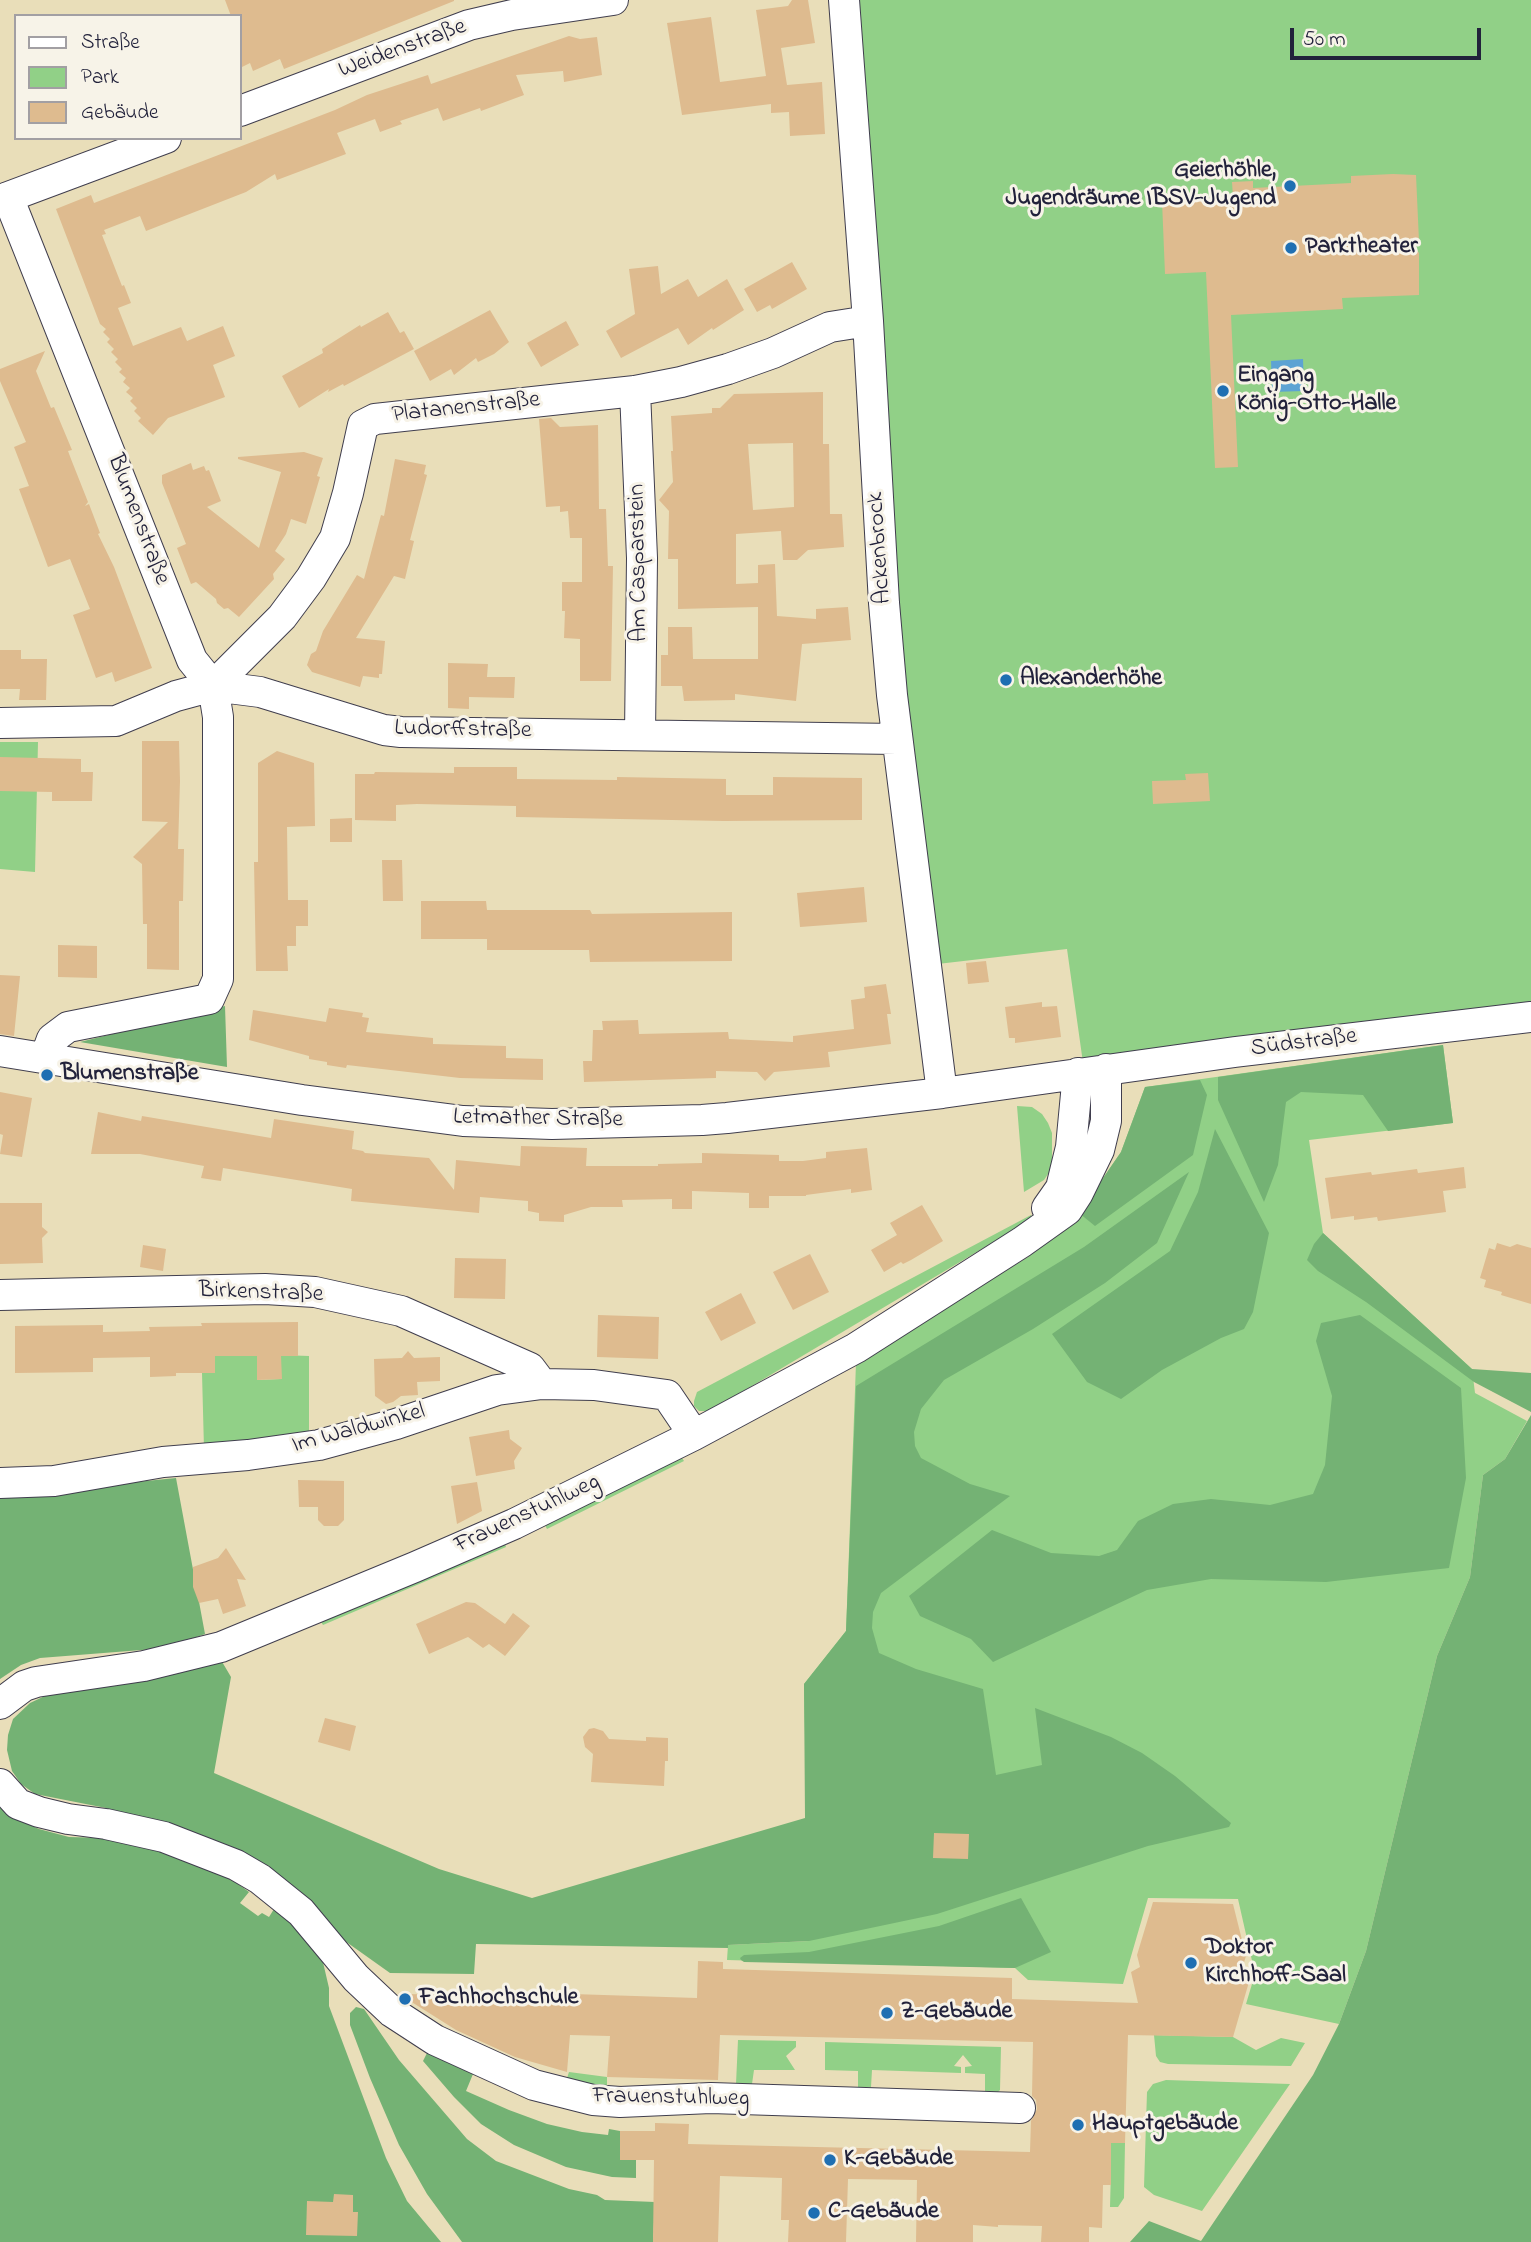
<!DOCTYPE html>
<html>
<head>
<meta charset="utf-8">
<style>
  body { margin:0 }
  #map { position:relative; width:1531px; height:2242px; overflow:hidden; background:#e9deb9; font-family:"Indie Flower",sans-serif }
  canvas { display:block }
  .legend { position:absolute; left:14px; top:14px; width:228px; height:126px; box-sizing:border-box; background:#f7f3e8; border:2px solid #a29fa3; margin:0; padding:9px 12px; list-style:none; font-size:21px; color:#22223b }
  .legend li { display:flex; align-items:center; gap:14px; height:35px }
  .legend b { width:35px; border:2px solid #a29fa3 }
  .scale { position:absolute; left:1290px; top:28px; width:191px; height:32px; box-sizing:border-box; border:4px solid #22223b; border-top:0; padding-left:9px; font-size:21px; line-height:24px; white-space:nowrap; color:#22223b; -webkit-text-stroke:5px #f7f3e8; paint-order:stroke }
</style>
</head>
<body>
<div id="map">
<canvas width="1531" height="2242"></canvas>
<ul class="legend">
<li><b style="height:9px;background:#fff"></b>Straße</li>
<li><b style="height:19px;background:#91d087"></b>Park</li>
<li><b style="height:19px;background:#debb8f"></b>Gebäude</li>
</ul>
<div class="scale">50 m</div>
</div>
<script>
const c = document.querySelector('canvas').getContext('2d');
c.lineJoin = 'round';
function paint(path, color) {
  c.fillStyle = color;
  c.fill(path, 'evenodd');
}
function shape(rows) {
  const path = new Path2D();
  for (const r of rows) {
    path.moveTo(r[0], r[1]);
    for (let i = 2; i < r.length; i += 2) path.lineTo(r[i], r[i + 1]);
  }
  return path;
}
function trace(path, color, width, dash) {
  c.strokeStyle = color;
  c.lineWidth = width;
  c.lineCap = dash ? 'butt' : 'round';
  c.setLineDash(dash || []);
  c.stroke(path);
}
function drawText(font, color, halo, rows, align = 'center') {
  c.font = font + ' "Indie Flower",sans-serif';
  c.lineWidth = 6;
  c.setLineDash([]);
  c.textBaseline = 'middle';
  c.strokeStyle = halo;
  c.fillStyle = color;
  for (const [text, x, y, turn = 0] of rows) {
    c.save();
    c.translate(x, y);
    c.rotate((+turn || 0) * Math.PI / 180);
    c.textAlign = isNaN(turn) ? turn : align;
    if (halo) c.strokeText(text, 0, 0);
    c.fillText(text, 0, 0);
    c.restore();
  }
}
const green = shape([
  [850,0,1531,0,1531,1011,1084,1070,1067,949,929,965,910,808],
  [0,742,38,742,35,872,0,869],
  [1443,1045,1453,1123,1309,1140,1323,1233,1472,1369,1475,1393,1527,1421,1505,1459,1483,1475,1470,1577,1437,1656,1366,1951,1339,2024,1246,2004,1255,1974,1238,1899,1148,1898,1123,1984,1028,1980,1015,1968,727,1960,728,1945,809,1941,804,1684,846,1631,856,1363,1028,1257,1079,1213,1121,1152,1145,1087],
  [1017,1106,1032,1107,1042,1114,1048,1123,1052,1133,1052,1168,1044,1180,1024,1192],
  [1031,1215,1032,1217,1027,1222,710,1411,699,1411,694,1406,694,1401,697,1392],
  [281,1355,309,1356,309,1438,204,1449,202,1373,215,1373,215,1356,257,1356,257,1380,281,1379],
  [680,1455,684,1461,547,1529,544,1523],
  [504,1541,506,1547,323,1625,320,1620],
  [1154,2035,1233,2037,1256,2050,1281,2038,1305,2043,1291,2066,1168,2064,1160,2062,1156,2056],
  [738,2040,796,2041,796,2047,786,2056,795,2070,754,2070,752,2084,736,2084],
  [825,2042,1001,2047,1000,2090,996,2094,985,2095,985,2074,965,2073,965,2067,972,2066,963,2055,954,2066,961,2067,961,2073,872,2070,871,2087,858,2087,858,2071,825,2070],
  [569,2072,607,2077,607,2090,566,2081],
  [1166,2080,1290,2084,1202,2211,1154,2195,1144,2187,1147,2092,1153,2084],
  [1104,2142,1125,2143,1124,2198,1118,2207,1110,2207,1111,2170]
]);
const forest = shape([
  [225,1006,227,1067,80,1042],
  [1443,1045,1453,1123,1388,1131,1363,1095,1301,1092,1286,1102,1278,1165,1264,1202,1218,1100,1218,1077],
  [1200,1080,1207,1095,1193,1155,1095,1226,1079,1213,1121,1152,1145,1087],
  [1215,1129,1269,1233,1253,1312,1244,1329,1221,1338,1162,1370,1121,1399,1087,1382,1052,1334,1170,1251,1198,1192],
  [1189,1172,1157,1243,1105,1283,1033,1329,944,1380,921,1409,914,1432,915,1446,921,1458,970,1484,1010,1496,881,1593,873,1612,872,1628,879,1653,916,1669,983,1689,996,1775,1042,1765,1035,1708,1111,1737,1142,1753,1175,1776,1231,1823,1229,1827,1148,1846,937,1914,809,1941,728,1945,728,1948,476,1944,474,1974,390,1973,345,1941,300,1891,268,1868,106,1808,35,1794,21,1784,12,1771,7,1750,8,1735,13,1719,30,1703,47,1695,221,1660,231,1677,214,1773,439,1869,532,1898,805,1818,804,1684,846,1631,856,1386,1084,1247],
  [1323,1233,1472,1369,1531,1373,1531,1412,1474,1382,1366,1302,1318,1271,1307,1260,1314,1244],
  [1360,1315,1461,1388,1466,1478,1449,1568,1326,1582,1211,1579,1147,1590,993,1662,971,1639,920,1616,909,1596,992,1530,1051,1553,1099,1556,1117,1550,1138,1521,1173,1504,1211,1499,1270,1505,1313,1494,1325,1465,1332,1396,1316,1341,1321,1323],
  [1531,1415,1531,2242,1130,2242,1149,2221,1201,2241,1313,2075,1339,2024,1366,1951,1437,1656,1470,1577,1483,1475,1505,1459],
  [176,1478,205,1634,167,1648,40,1658,21,1665,0,1679,0,1491,116,1484],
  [0,1806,15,1818,39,1829,69,1837,105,1838,133,1843,215,1867,249,1892,240,1903,258,1916,262,1913,269,1917,274,1909,294,1923,322,1958,329,1988,329,2006,386,2158,407,2201,441,2242,0,2242],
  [1021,1898,1051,1952,1015,1968,744,1962,741,1960,740,1958,744,1955,809,1952,939,1926],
  [356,2007,364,2009,399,2060,467,2139,496,2161,569,2189,597,2195,605,2200,655,2202,653,2242,462,2242,427,2194,399,2145,370,2078,350,2025,350,2013],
  [427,2053,473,2074,466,2091,509,2110,547,2124,582,2132,608,2135,609,2129,620,2131,620,2160,636,2160,636,2178,612,2177,566,2167,514,2145,481,2124,454,2097,423,2061]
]);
const water = shape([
  [1303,359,1304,391,1272,392,1271,361]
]);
const building = shape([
  [225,0,454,0,454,1,284,69,280,59,253,71,250,63,240,68,240,16,231,16],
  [792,0,808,0,815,43,781,48,787,85,822,82,825,134,790,136,789,112,771,113,771,104,682,115,667,23,711,17,720,82,766,76,756,10,788,6],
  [569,36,580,39,597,37,602,75,564,82,563,71,516,75,524,95,481,111,480,108,443,121,438,108,400,121,402,124,380,132,375,119,337,133,346,154,277,180,275,174,246,192,146,231,140,216,104,230,106,234,102,235,122,286,124,285,131,303,118,308,133,346,181,327,187,341,223,326,235,356,213,365,225,397,168,418,153,435,138,421,141,418,134,411,137,408,130,401,133,398,126,392,130,388,123,382,126,378,119,372,122,369,115,362,118,359,111,352,114,349,107,342,110,339,103,332,106,329,100,324,56,209,91,195,94,203,335,110,367,95,428,75,431,84],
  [1393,174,1416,175,1419,241,1411,241,1419,253,1419,295,1342,298,1343,309,1231,315,1238,467,1215,468,1206,272,1165,274,1162,201,1233,197,1232,182,1253,181,1253,188,1351,183,1351,176],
  [792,262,807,289,772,309,770,305,757,312,744,289],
  [658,266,661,294,688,279,698,297,727,279,744,310,713,330,712,328,688,345,678,328,621,358,606,331,635,314,629,269],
  [490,310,509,342,494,354,478,362,476,358,454,375,451,369,430,381,414,351],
  [388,312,400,333,404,331,414,349,344,386,343,384,328,392,329,389,299,408,282,376,323,353,322,349,360,325,361,327],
  [566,321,579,345,541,367,527,343],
  [45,351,36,371,51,408,54,407,72,450,68,451,71,459,88,502,85,506,89,504,100,533,98,534,114,567,152,668,115,682,112,672,96,678,73,615,90,609,70,559,48,567,19,489,29,486,14,447,26,442,0,381,0,369],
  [823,392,823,444,829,444,830,514,842,514,844,547,808,550,797,560,783,560,781,531,736,534,736,584,758,583,758,565,775,564,777,616,816,619,816,609,848,607,851,640,802,644,796,701,735,694,735,700,684,701,682,686,661,686,661,655,668,655,668,627,692,627,693,659,758,659,758,607,678,609,678,559,668,559,669,511,659,500,673,482,671,451,673,451,671,416,712,413,712,408,720,408,734,394],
  [793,443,794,507,753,510,748,444],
  [551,418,560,427,598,425,599,509,606,509,608,566,613,566,611,681,580,681,580,639,564,638,565,611,562,611,562,582,582,582,582,538,570,538,568,511,560,512,560,506,546,507,539,419],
  [304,452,323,458,317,476,320,477,306,524,291,519,286,534,275,551,285,559,273,574,274,579,239,617,228,608,224,609,217,603,216,599,196,582,191,584,177,548,186,544,162,483,162,475,191,463,193,470,204,466,206,471,209,470,221,501,207,507,259,548,281,472,238,459,238,457],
  [395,459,426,465,424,474,427,475,410,540,414,541,405,579,394,576,356,638,385,641,382,674,379,674,379,678,363,676,360,687,312,672,307,665,311,654,316,651,323,631,357,575,364,579,381,515,384,516],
  [0,650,21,650,21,659,47,659,46,700,19,700,20,689,0,689],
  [448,663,488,664,487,677,515,677,514,698,469,697,469,709,448,708],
  [142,741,179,741,180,781,178,849,184,849,183,901,179,901,179,970,147,969,147,924,143,924,142,864,133,857,168,822,142,821],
  [277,751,314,763,315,826,287,827,288,900,308,900,308,926,296,926,296,946,287,946,288,971,256,971,254,862,258,862,258,763],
  [0,757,81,759,81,772,93,772,92,801,52,801,52,792,0,791],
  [454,767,517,767,517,779,617,780,617,777,726,779,726,795,773,795,773,777,862,778,862,820,724,821,516,817,516,806,417,804,396,805,396,821,355,820,355,774,374,774,375,772,454,773],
  [1208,773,1210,801,1153,804,1152,781,1186,780,1185,774],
  [352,818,352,842,330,842,330,819],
  [382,860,402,860,403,901,383,901],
  [864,887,867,922,800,927,797,893],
  [421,901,486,901,487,910,590,910,592,914,732,912,732,961,590,962,589,950,487,950,487,939,421,939],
  [58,945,97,946,97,978,58,977],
  [986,961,989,982,968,984,966,963],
  [0,975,20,976,14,1036,0,1034],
  [886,984,891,1014,887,1014,891,1044,828,1052,830,1067,774,1072,765,1081,757,1072,716,1071,716,1078,584,1082,583,1061,592,1061,593,1030,603,1030,602,1021,638,1020,639,1034,728,1032,729,1039,793,1042,793,1036,854,1029,851,1000,865,998,864,987],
  [1042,1002,1042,1007,1057,1006,1061,1037,1015,1043,1015,1038,1009,1038,1005,1007],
  [329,1008,363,1013,362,1017,369,1018,366,1032,433,1038,433,1044,506,1046,506,1058,543,1059,543,1080,460,1078,347,1065,346,1068,327,1065,327,1062,309,1059,309,1056,249,1040,253,1010,326,1022],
  [0,1092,32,1098,22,1157,0,1154,3,1135,0,1134],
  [98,1112,141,1121,142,1116,271,1138,274,1119,354,1131,352,1149,363,1151,365,1153,429,1158,454,1190,456,1160,520,1166,521,1146,587,1148,586,1166,658,1166,658,1164,702,1163,702,1153,779,1155,779,1161,803,1161,826,1158,826,1152,867,1148,872,1190,851,1193,851,1189,806,1195,806,1196,769,1196,769,1208,749,1208,749,1193,692,1191,692,1209,672,1209,672,1199,622,1200,623,1207,591,1207,564,1215,564,1222,539,1221,539,1213,528,1211,528,1201,480,1197,479,1213,351,1201,352,1189,223,1168,221,1181,201,1178,204,1166,140,1154,91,1154],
  [1464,1167,1466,1188,1443,1191,1446,1212,1378,1221,1377,1217,1354,1220,1354,1216,1331,1219,1325,1178,1371,1172,1372,1175,1417,1169,1418,1173],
  [0,1203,42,1203,42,1227,48,1232,42,1238,43,1263,0,1264],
  [922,1205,943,1241,911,1260,903,1264,901,1262,884,1272,871,1250,897,1235,890,1223],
  [1497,1243,1510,1247,1517,1244,1531,1248,1531,1304,1501,1295,1502,1292,1484,1287,1486,1280,1480,1278,1489,1248,1495,1250],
  [143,1245,166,1249,163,1271,140,1267],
  [810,1254,829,1292,793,1310,773,1272],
  [455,1258,506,1259,505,1299,454,1298],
  [741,1293,756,1323,721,1341,705,1312],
  [598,1315,659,1317,658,1359,597,1357],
  [298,1322,298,1356,281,1356,282,1379,257,1380,257,1356,215,1356,215,1373,176,1373,176,1376,150,1377,150,1357,93,1358,93,1372,15,1373,15,1326,103,1325,103,1332,150,1331,149,1327,202,1326,201,1323],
  [408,1351,414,1358,440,1357,440,1381,417,1382,418,1395,401,1396,393,1402,386,1404,375,1396,374,1359,402,1358],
  [509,1430,510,1439,522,1448,514,1461,515,1469,476,1476,469,1437],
  [298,1480,344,1481,344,1520,338,1526,324,1526,318,1520,318,1507,299,1507],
  [477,1482,482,1511,457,1524,451,1486],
  [226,1548,246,1580,237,1579,246,1606,223,1614,218,1599,199,1603,193,1587,193,1567,218,1558],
  [466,1602,475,1603,505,1624,513,1613,530,1626,505,1656,489,1644,483,1648,468,1637,429,1654,416,1624],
  [325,1718,356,1726,350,1751,318,1742],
  [594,1728,603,1731,609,1739,646,1741,646,1737,668,1738,668,1761,665,1761,664,1786,591,1782,593,1754,585,1747,583,1737,589,1729],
  [934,1833,969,1834,968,1859,933,1858],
  [1153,1902,1233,1904,1246,1956,1241,1972,1251,1975,1233,2037,1128,2035,1125,2143,1111,2143,1111,2185,1103,2185,1102,2228,1089,2227,1089,2242,1041,2242,1042,2226,998,2225,998,2227,973,2225,973,2242,916,2242,917,2180,848,2179,846,2242,788,2242,789,2220,781,2220,782,2178,720,2176,718,2242,653,2242,654,2160,620,2160,620,2131,655,2131,655,2123,689,2124,688,2144,1030,2152,1031,2121,1037,2109,1036,2100,1032,2096,1033,2042,720,2035,718,2080,607,2077,610,2036,570,2035,567,2072,515,2057,456,2030,399,1994,478,1995,479,1991,697,1998,698,1961,723,1962,723,1969,1012,1978,1012,1999,1138,2003,1131,1972,1140,1967,1137,1955],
  [334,2194,353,2195,353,2212,358,2212,357,2236,306,2235,307,2201,333,2202]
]);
const minor = shape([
  [844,0,868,321,884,603,892,695,942,1093],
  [240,111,469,25,512,15,613,0],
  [8,197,192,660,213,686,218,717,218,979,209,999,68,1027,52,1039,45,1058],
  [0,200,166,138],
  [635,391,642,558,640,735],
  [213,686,282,617,311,578,335,538,348,493,363,425,375,419,635,391,681,382,728,369,773,353,830,327,868,321],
  [0,723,116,721,176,696,213,686,260,692,384,730,401,732,897,739],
  [0,1051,302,1100,463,1121,552,1124,702,1120,727,1118,942,1093,1235,1052,1531,1017],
  [1047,1208,1061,1188,1071,1147,1078,1073],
  [0,1295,265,1289,315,1292,401,1311,530,1368,542,1384],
  [0,1483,54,1481,163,1462,248,1455,319,1445,396,1424,497,1390,542,1384,594,1385,667,1395,694,1435],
  [0,1704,24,1686,36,1682,144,1666,221,1647,415,1567,514,1524,694,1435,856,1348,1022,1242,1067,1210,1078,1193,1099,1150,1106,1121,1106,1069],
  [0,1784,18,1804,39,1812,68,1819,106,1824,164,1837,236,1865,260,1879,301,1912,356,1978,392,2012,435,2040,534,2085,593,2100,620,2102,711,2098,1020,2108]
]);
const markers = [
  [1290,186,7,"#1f6fb2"],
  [1291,248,7,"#1f6fb2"],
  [1223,391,7,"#1f6fb2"],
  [1006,680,7,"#1f6fb2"],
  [47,1075,7,"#1f6fb2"],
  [1191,1963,7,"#1f6fb2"],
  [405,1999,7,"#1f6fb2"],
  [887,2013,7,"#1f6fb2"],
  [1078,2125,7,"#1f6fb2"],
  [830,2160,7,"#1f6fb2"],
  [814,2213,7,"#1f6fb2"]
];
const streetNames = [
  ["Weidenstraße",403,50,-20],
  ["Platanenstraße",466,409,-6],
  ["Blumenstraße",137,520,69],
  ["Ackenbrock",881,548,-94],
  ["Am Casparstein",640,563,-91],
  ["Ludorffstraße",463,731,1],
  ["Südstraße",1304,1044,-7],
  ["Letmather Straße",538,1120,1],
  ["Birkenstraße",261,1294,2],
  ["Im Waldwinkel",359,1430,-15],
  ["Frauenstuhlweg",528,1515,-25],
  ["Frauenstuhlweg",671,2099,1]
];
const poiNames = [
  ["Geierhöhle,",1276,172,"right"],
  ["Jugendräume IBSV-Jugend",1276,200,"right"],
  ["Parktheater",1305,248],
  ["Eingang",1237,377],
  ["König-Otto-Halle",1237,405],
  ["Alexanderhöhe",1020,680],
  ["Blumenstraße",61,1075],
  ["Doktor",1205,1949],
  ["Kirchhoff-Saal",1205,1977],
  ["Fachhochschule",419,1999],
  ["Z-Gebäude",901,2013],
  ["Hauptgebäude",1092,2125],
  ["K-Gebäude",844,2160],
  ["C-Gebäude",828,2213]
];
paint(green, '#91d087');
paint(forest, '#74b274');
paint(water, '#5da3d3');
paint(building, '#debb8f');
trace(minor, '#403e4e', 32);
trace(minor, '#fff', 30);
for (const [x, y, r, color] of markers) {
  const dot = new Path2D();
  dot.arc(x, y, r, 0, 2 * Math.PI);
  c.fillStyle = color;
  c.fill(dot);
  trace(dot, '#f7f3e8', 2.5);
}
drawText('24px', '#22223b', '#f7f3e8', streetNames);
drawText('bold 24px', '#22223b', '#f7f3e8', poiNames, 'left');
</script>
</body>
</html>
